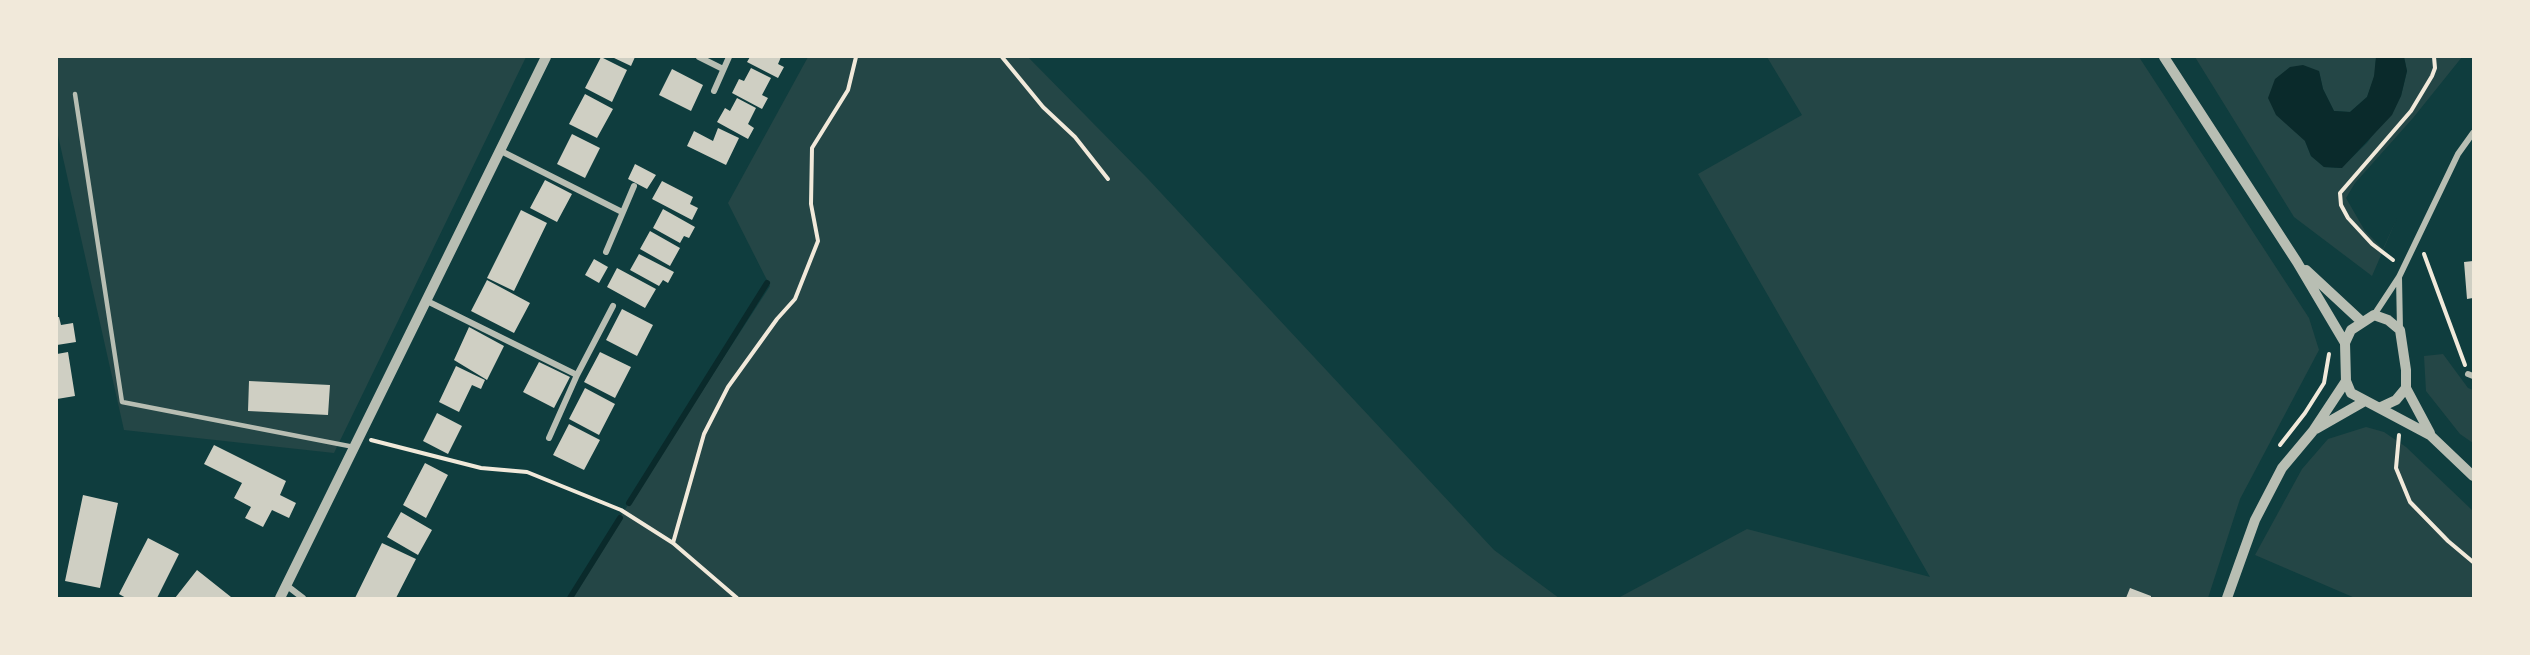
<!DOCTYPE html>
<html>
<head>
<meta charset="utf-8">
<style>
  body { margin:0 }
  #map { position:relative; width:2530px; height:655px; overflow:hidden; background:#0f3d3e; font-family:"Roboto Condensed",sans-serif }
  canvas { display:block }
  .frame { position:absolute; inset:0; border:58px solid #f1e9da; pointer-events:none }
</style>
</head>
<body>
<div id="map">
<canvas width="2530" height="655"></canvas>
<div class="frame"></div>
</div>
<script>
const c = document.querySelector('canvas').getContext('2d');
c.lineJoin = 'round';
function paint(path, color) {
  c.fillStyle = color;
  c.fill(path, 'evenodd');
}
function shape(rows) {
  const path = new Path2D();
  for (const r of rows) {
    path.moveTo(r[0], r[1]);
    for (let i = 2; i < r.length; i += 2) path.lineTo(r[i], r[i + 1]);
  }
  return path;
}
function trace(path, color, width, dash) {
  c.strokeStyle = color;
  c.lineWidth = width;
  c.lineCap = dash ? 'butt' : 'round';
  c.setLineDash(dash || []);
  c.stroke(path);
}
const green = shape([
  [57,57,526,57,334,453,124,430,57,131],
  [808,57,1028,57,1148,179,1494,550,1559,598,571,598,617,522,770,286,728,203],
  [1767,57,2139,57,2309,318,2319,350,2240,499,2208,598,1618,598,1747,529,1930,577,1698,174,1802,115],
  [2195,57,2376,57,2375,76,2367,97,2350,112,2334,111,2323,89,2319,71,2305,141,2311,156,2324,167,2341,168,2367,143,2401,96,2407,71,2404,57,2462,57,2413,118,2355,183,2346,198,2365,231,2383,249,2397,218,2372,276,2294,217],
  [2443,354,2468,388,2473,390,2473,443,2460,434,2426,391,2424,356],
  [2366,427,2384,432,2406,447,2473,511,2473,598,2355,598,2255,555,2302,469,2328,439]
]);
const water = shape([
  [2376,57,2404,57,2407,71,2401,96,2392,115,2342,168,2324,167,2311,156,2305,141,2276,115,2268,98,2275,79,2290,67,2303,65,2319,71,2323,89,2334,111,2350,112,2367,97,2374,76]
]);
const stream = shape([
  [629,503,767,283],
  [570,598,620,518]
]);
const building = shape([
  [601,57,627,70,612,102,585,88],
  [612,57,635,57,631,66],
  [750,57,781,57,778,64,784,67,778,78,747,62],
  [751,68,771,78,762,95,768,98,762,109,732,93,739,79,744,81],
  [672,69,703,85,691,111,659,95],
  [585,94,613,109,597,138,569,124],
  [737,98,756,108,748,124,754,128,748,139,717,122,725,108,730,111],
  [718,128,739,138,726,165,687,146,694,131,713,141],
  [572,134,600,148,585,178,557,164],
  [635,164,656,175,647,189,628,179],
  [545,180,572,194,557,222,530,208],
  [662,181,693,197,690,204,698,208,692,220,652,199],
  [663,209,695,227,689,238,684,236,680,243,653,228],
  [521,210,547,223,514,291,487,278],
  [650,231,680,248,670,266,640,249],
  [639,254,674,272,668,283,663,280,659,286,630,270],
  [594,259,608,267,599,283,585,275],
  [2473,261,2473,298,2467,299,2464,262],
  [617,268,656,289,645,308,607,287],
  [487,280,530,303,514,333,471,311],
  [622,309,653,325,637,356,606,340],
  [57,317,59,317,61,325,73,323,76,342,57,345],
  [469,327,504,346,487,380,454,360],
  [68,352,75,396,57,399,57,354],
  [600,352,631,367,615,398,584,382],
  [539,362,570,377,554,408,523,392],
  [456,366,485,380,481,389,472,385,459,412,439,402],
  [249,381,330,385,328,415,248,411],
  [585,388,615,404,599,435,569,419],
  [437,413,462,426,448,454,423,441],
  [569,424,600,440,584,470,553,455],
  [214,445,286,481,280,495,296,503,289,518,272,510,263,527,245,518,251,507,234,498,242,483,204,464],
  [425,463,448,475,426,518,403,505],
  [83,495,118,503,100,588,65,581],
  [401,512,432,530,418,555,387,537],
  [148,538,179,554,157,598,126,598,119,594],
  [382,543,416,559,396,598,355,598],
  [197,570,231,597,230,598,175,598],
  [2130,588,2151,596,2151,598,2126,598]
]);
const path = shape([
  [1002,57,1043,107,1075,137,1108,179],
  [2424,254,2465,365],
  [2393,260,2372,244,2348,218,2341,205,2340,193,2411,111,2432,76,2435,68,2434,57],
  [2399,435,2396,468,2410,502,2448,541,2473,562],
  [371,440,481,468,527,472,621,510,673,543,737,598],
  [2280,445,2305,413,2324,383,2329,354],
  [673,543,704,434,728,387,777,319,795,299,818,241,811,204,812,148,848,90,856,57]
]);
const service = shape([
  [75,94,122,402,354,447]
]);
const minor = shape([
  [699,57,723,69],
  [714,91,729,57],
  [499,150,622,212],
  [606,252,634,186],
  [2399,277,2400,330],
  [425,300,577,375],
  [2374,315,2399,277,2458,154,2473,133],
  [2468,374,2473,376],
  [549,438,577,375,613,306],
  [286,585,303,598]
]);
const tertiary = shape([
  [2164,57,2297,262,2345,343],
  [2306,270,2362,322],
  [2406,388,2430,433],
  [2381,407,2396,400,2406,388,2406,370,2400,330,2388,320,2374,315,2351,330,2345,343,2346,381,2351,393,2430,435,2473,476],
  [2316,429,2365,401],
  [280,598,546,57],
  [2227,598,2255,520,2282,468,2313,431,2346,381]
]);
paint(green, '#244646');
paint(water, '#0a2a2b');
trace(stream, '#0a2a2b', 6);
paint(building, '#cfcfc3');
trace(path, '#f1e9da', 4);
trace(service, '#b8beb3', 4.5);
trace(minor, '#b8beb3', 6);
trace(tertiary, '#b8beb3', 10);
</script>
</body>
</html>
